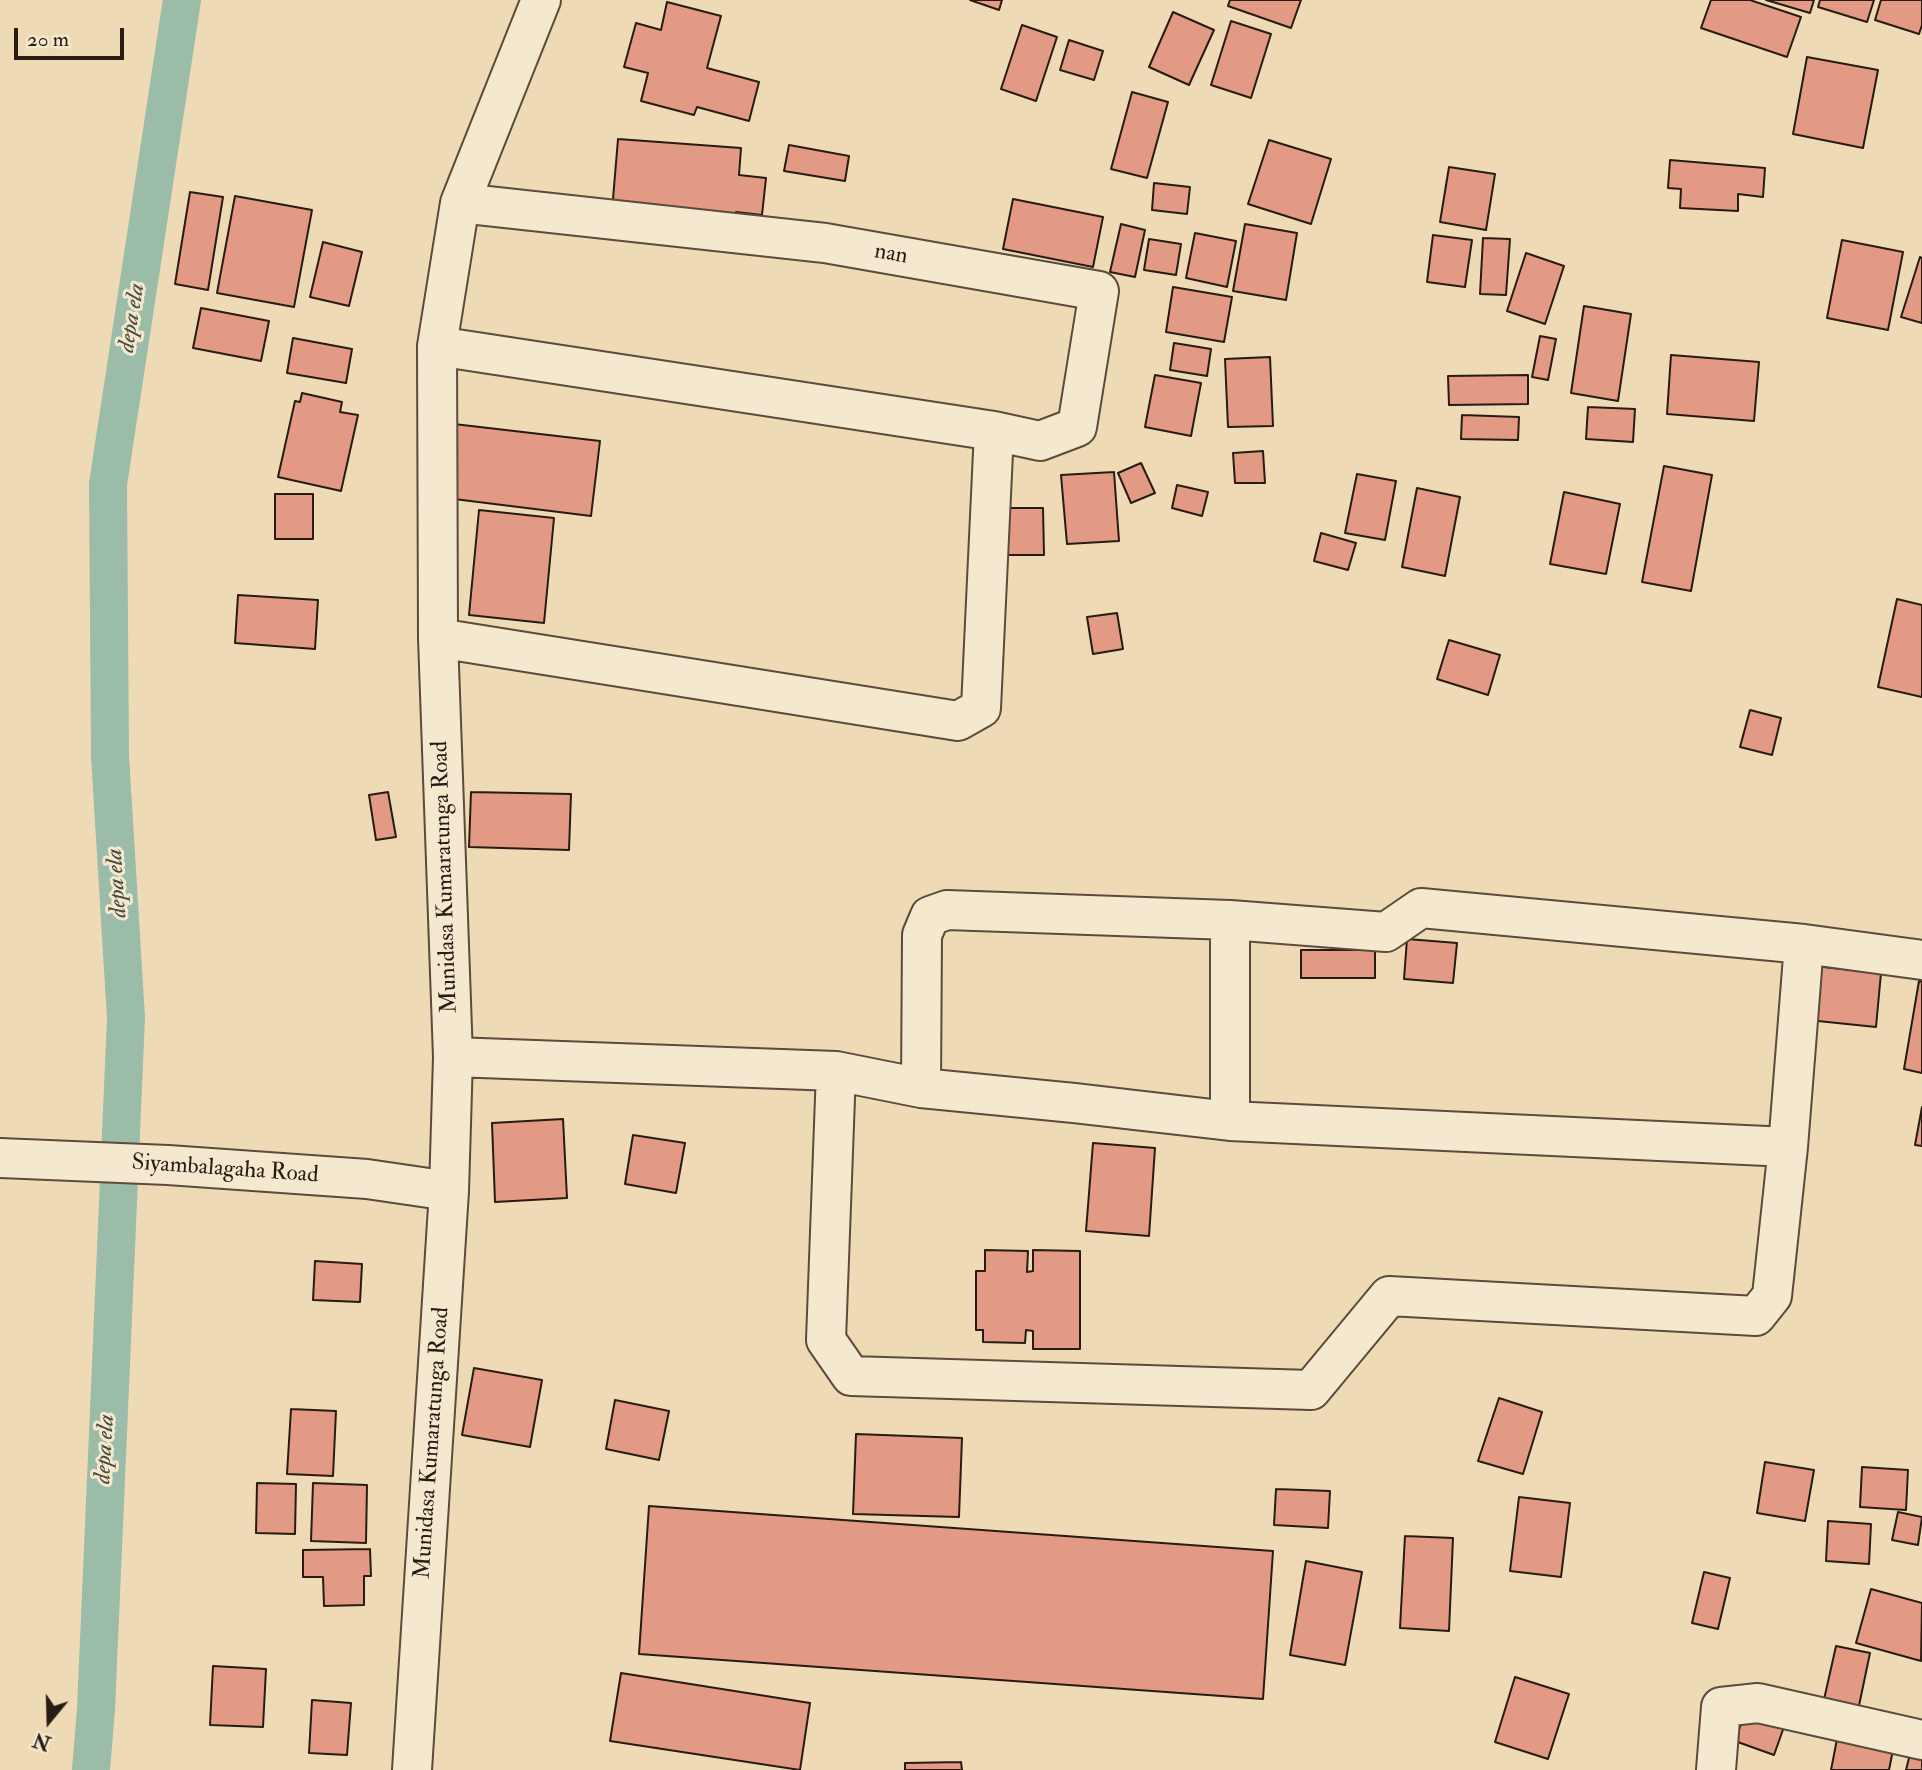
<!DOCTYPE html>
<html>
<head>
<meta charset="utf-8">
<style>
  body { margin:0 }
  #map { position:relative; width:1922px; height:1770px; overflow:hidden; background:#eedbb5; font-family:"IM FELL Double Pica",serif }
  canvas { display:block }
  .north { position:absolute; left:14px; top:1686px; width:70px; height:70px; -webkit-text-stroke:5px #f4e8cf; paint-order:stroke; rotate:199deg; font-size:19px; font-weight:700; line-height:28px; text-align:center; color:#281b13 }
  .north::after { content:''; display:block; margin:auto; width:24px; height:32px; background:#281b13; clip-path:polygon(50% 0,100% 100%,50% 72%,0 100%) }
  .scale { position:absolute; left:14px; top:28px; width:110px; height:32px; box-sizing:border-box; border:4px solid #281b13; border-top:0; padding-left:9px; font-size:21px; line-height:24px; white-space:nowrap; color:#281b13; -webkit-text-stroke:5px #f4e8cf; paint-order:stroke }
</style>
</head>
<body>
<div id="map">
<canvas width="1922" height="1770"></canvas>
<div class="north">N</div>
<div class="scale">20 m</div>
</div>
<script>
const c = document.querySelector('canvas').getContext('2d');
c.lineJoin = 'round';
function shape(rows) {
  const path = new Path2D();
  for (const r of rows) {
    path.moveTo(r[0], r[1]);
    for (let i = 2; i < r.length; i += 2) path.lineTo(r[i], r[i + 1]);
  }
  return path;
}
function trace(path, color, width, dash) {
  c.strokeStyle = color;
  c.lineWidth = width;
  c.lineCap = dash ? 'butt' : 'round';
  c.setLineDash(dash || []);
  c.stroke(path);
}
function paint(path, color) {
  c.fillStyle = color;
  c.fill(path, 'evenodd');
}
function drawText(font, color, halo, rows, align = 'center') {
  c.font = font + ' "IM FELL Double Pica",serif';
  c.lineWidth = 6;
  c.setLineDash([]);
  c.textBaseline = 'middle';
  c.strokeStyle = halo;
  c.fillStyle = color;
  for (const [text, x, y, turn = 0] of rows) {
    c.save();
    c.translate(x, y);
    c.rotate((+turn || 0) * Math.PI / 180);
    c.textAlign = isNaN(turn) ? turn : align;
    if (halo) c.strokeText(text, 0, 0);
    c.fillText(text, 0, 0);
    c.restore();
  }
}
const canal = shape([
  [91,1770,96,1709,126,1018,110,756,108,484,182,0]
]);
const building = shape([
  [970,0,1002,0,999,10,970,0],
  [1230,0,1301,0,1291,28,1228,6,1230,0],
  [1711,0,1750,0,1801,17,1787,57,1701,28,1711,0],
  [1766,0,1814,0,1810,13,1766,0],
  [1820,0,1874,0,1867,22,1818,7,1820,0],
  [1881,0,1922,0,1922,25,1919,34,1875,20,1881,0],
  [667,2,721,16,707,68,759,82,749,121,697,107,694,115,641,101,648,73,624,67,636,23,661,30,667,2],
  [1173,12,1214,30,1189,85,1149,67,1173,12],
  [1231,21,1271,34,1251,98,1211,85,1231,21],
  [1022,25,1057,37,1036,101,1001,89,1022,25],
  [1069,40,1103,51,1094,80,1060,70,1069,40],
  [1807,57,1878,70,1863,148,1793,134,1807,57],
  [1132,92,1168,102,1147,178,1111,169,1132,92],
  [618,139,741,148,739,175,766,178,762,215,736,212,735,221,612,211,618,139],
  [1269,140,1331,159,1311,224,1248,204,1269,140],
  [789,145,849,156,845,181,784,171,789,145],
  [1670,160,1765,168,1763,197,1738,194,1738,211,1680,208,1681,189,1668,188,1670,160],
  [1449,167,1495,174,1486,230,1440,222,1449,167],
  [1154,183,1190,187,1187,214,1152,210,1154,183],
  [190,192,223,197,208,290,175,284,190,192],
  [235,196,312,210,294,307,217,293,235,196],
  [1013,199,1103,217,1093,267,1003,249,1013,199],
  [1121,224,1145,230,1135,277,1110,272,1121,224],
  [1245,224,1297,233,1286,300,1233,291,1245,224],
  [1195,233,1236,241,1227,287,1186,278,1195,233],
  [1433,235,1472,240,1465,287,1427,282,1433,235],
  [1483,238,1510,239,1506,295,1480,294,1483,238],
  [1149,239,1181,244,1176,275,1144,270,1149,239],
  [1842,240,1903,252,1888,330,1827,318,1842,240],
  [323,242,362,252,349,306,310,297,323,242],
  [1526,253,1564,266,1545,324,1507,311,1526,253],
  [1920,257,1922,258,1922,323,1901,317,1920,257],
  [1173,287,1232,297,1224,342,1166,332,1173,287],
  [1584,306,1631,314,1618,401,1571,393,1584,306],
  [201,308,269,321,261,361,193,348,201,308],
  [1540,336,1556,339,1548,380,1532,377,1540,336],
  [293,338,352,349,346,383,287,373,293,338],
  [1174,343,1211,349,1207,376,1170,370,1174,343],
  [1671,355,1759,362,1754,421,1667,414,1671,355],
  [1270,357,1273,426,1228,427,1225,359,1270,357],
  [1155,375,1201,383,1191,436,1145,427,1155,375],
  [1528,375,1528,404,1449,405,1448,376,1528,375],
  [302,393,342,402,340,412,358,415,341,491,278,477,295,401,300,402,302,393],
  [1588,407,1635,409,1633,442,1586,439,1588,407],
  [1462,415,1519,417,1518,440,1461,439,1462,415],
  [454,424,600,441,591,516,446,498,454,424],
  [1263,451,1265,483,1235,483,1233,453,1263,451],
  [1141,463,1155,493,1131,503,1118,473,1141,463],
  [1664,466,1712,475,1691,591,1642,582,1664,466],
  [1114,472,1119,541,1067,544,1061,475,1114,472],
  [1357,474,1396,481,1385,540,1345,533,1357,474],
  [1177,485,1208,492,1202,516,1172,508,1177,485],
  [1417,488,1460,497,1445,576,1402,567,1417,488],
  [1564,492,1620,504,1606,574,1550,564,1564,492],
  [275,494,313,494,313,539,275,539,275,494],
  [994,508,1043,508,1044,555,993,555,994,508],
  [479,510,554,518,544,623,469,615,479,510],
  [1321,533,1356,543,1348,570,1314,561,1321,533],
  [238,595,318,600,315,649,235,643,238,595],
  [1897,599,1922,605,1922,697,1878,687,1897,599],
  [1117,613,1123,649,1093,654,1087,617,1117,613],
  [1449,640,1500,655,1488,695,1437,679,1449,640],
  [1750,710,1781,718,1772,755,1740,747,1750,710],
  [388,792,396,837,376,840,369,795,388,792],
  [471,792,571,794,569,850,469,847,471,792],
  [1407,939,1457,943,1453,983,1404,979,1407,939],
  [1301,950,1375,950,1375,978,1301,978,1301,950],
  [1814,966,1881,973,1876,1027,1808,1020,1814,966],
  [1919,981,1922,982,1922,1073,1904,1069,1919,981],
  [1922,1107,1922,1146,1915,1145,1922,1107],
  [563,1119,567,1198,495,1202,492,1123,563,1119],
  [633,1135,685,1143,676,1193,625,1184,633,1135],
  [1093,1143,1155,1148,1149,1236,1086,1231,1093,1143],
  [985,1250,1028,1251,1027,1272,1033,1271,1033,1250,1080,1251,1080,1349,1033,1349,1033,1331,1026,1330,1025,1343,983,1342,983,1330,976,1330,976,1271,985,1271,985,1250],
  [315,1261,362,1264,360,1302,313,1300,315,1261],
  [474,1368,542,1380,530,1447,462,1435,474,1368],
  [1499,1398,1542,1412,1523,1474,1478,1461,1499,1398],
  [615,1400,669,1411,659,1460,606,1449,615,1400],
  [291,1409,336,1411,333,1476,287,1474,291,1409],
  [856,1434,962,1438,959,1517,853,1514,856,1434],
  [1765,1462,1814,1470,1805,1521,1757,1513,1765,1462],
  [1862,1467,1908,1470,1906,1510,1860,1507,1862,1467],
  [257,1483,296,1484,295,1534,256,1533,257,1483],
  [313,1483,367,1485,366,1543,311,1541,313,1483],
  [1276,1489,1330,1491,1328,1528,1274,1525,1276,1489],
  [1519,1497,1570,1503,1561,1577,1510,1571,1519,1497],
  [649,1506,1273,1551,1263,1699,639,1654,649,1506],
  [1898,1512,1922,1517,1918,1545,1892,1540,1898,1512],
  [1828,1521,1871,1524,1869,1564,1826,1561,1828,1521],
  [1405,1536,1453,1538,1449,1631,1400,1628,1405,1536],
  [370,1549,371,1576,364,1576,364,1605,324,1606,323,1577,303,1577,303,1550,370,1549],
  [1306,1561,1362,1572,1345,1665,1290,1655,1306,1561],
  [1704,1572,1730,1578,1718,1629,1692,1623,1704,1572],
  [1871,1589,1922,1603,1921,1661,1856,1643,1871,1589],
  [1836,1646,1870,1653,1856,1720,1821,1713,1836,1646],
  [213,1666,266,1669,263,1727,210,1725,213,1666],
  [621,1673,810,1703,800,1770,610,1741,621,1673],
  [1515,1677,1569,1694,1548,1759,1495,1742,1515,1677],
  [312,1700,351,1703,347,1755,309,1753,312,1700],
  [1746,1710,1785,1724,1774,1755,1735,1741,1746,1710],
  [1838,1734,1894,1745,1889,1770,1831,1770,1838,1734],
  [1910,1754,1922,1757,1922,1770,1906,1770,1910,1754],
  [961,1762,962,1770,905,1770,905,1763,961,1762]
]);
const minor = shape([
  [460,203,825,243,1099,291,1077,427,1040,441,994,431],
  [437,346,994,431,981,708,958,721,438,638],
  [1804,944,1922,960],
  [453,1057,836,1071,921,1088,1074,1103,1230,1121,1230,920,1386,932,1421,908,1804,944,1788,1147,1772,1296,1756,1316,1389,1296,1311,1390,851,1376,826,1340,836,1071],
  [921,1088,922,935,930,916,947,910,1230,920],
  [1230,1121,1788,1147],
  [0,1158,168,1165,367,1179,449,1191],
  [412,1770,449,1191,453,1057,438,638,437,346,460,203,541,0],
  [1716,1770,1721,1707,1758,1703,1922,1740]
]);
const streetNames = [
  ["nan",891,255,10],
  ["Munidasa Kumaratunga Road",446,877,-92],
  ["Siyambalagaha Road",225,1170,4],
  ["Munidasa Kumaratunga Road",433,1443,-86]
];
const waterNames = [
  ["depa ela",133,318,-81],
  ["depa ela",118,883,-94],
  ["depa ela",106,1449,-87]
];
trace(canal, '#9abca9', 38);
paint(building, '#e29a85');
trace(building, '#281b13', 2);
trace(minor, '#5a4b3c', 42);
trace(minor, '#f4e8cf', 38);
drawText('23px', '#281b13', '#f4e8cf', streetNames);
drawText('italic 24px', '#4a4b40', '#f4e8cf', waterNames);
</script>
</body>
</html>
